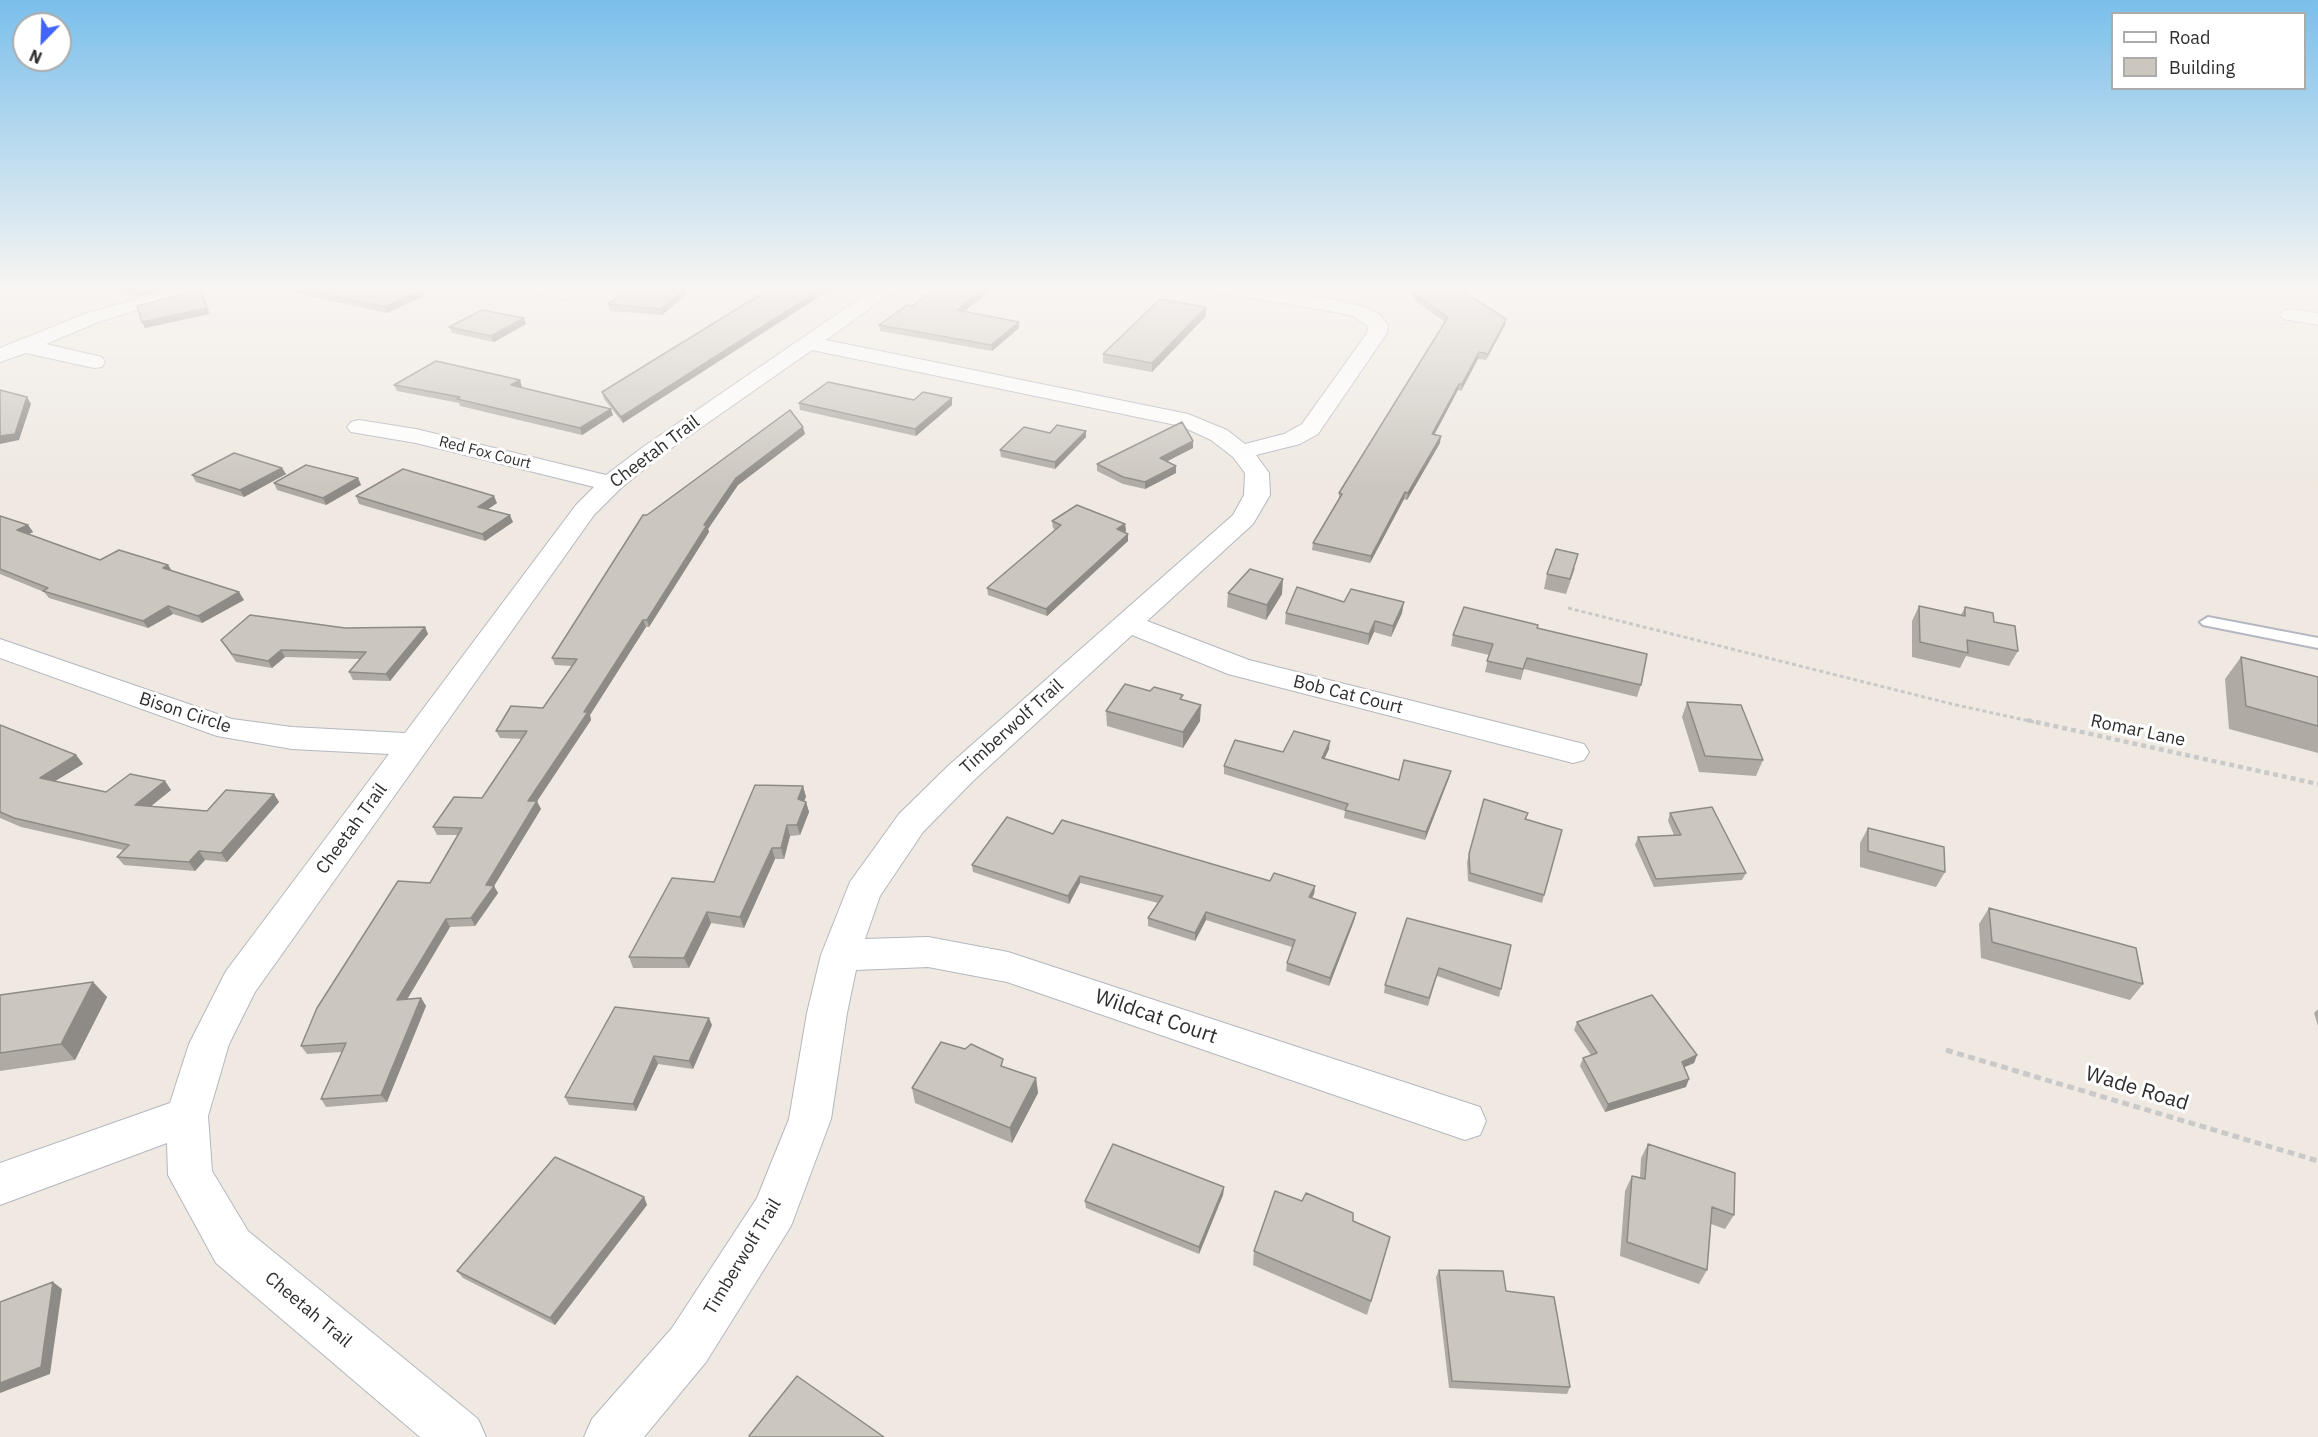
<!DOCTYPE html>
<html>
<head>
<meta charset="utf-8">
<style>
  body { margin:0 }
  #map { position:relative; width:2318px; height:1437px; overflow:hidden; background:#efe9e1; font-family:"IBM Plex Sans",sans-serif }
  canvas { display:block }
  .legend { position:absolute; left:2111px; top:12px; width:195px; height:78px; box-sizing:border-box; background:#fff; border:2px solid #ababab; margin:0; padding:8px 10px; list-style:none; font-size:18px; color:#2e2e2e }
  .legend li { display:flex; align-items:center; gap:12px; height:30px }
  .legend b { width:30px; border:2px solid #ababab }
  .north { position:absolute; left:12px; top:12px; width:60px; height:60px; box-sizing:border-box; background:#fff; border:2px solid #ababab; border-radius:50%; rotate:203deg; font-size:16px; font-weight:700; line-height:24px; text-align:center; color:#2e2e2e }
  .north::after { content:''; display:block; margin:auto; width:21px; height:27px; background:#4264fb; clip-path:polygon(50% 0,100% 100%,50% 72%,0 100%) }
</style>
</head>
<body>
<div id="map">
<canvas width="2318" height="1437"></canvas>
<ul class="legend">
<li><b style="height:8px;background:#fff"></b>Road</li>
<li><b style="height:16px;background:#cbc7bf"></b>Building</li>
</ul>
<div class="north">N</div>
</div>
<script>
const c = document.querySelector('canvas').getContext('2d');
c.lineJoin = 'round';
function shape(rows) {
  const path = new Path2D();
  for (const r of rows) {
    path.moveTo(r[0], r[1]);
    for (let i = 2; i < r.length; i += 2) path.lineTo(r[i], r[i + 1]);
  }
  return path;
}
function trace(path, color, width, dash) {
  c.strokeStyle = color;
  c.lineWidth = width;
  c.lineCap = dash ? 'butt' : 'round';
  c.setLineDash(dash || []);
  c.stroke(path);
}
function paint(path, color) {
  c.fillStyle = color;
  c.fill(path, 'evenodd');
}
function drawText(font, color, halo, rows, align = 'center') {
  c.font = font + ' "IBM Plex Sans",sans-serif';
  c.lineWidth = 6;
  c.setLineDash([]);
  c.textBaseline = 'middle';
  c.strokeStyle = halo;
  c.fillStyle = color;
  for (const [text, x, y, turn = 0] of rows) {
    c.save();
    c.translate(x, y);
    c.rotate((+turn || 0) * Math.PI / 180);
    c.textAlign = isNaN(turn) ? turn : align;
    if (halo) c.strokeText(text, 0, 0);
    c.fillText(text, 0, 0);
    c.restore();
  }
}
const pathFar2 = shape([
  [1568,608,1952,704,2034,722]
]);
const pathFar1 = shape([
  [2027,720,2318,784]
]);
const path = shape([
  [1946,1050,2318,1161]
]);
const lane = shape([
  [2208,617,2318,638,2318,648,2203,625,2200,622,2208,617]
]);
const street = shape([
  [186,286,221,286,218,290,155,305,101,321,46,344,102,357,105,362,102,367,94,368,26,353,0,362,0,348,87,313,186,286],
  [522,286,560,286,573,289,576,293,573,297,566,299,525,290,522,286],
  [878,286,901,286,826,340,1188,414,1227,430,1245,444,1284,434,1302,424,1367,333,1368,326,1353,316,1340,313,1217,292,1210,290,1207,286,1251,286,1341,301,1367,308,1379,314,1385,321,1388,325,1387,333,1318,434,1300,444,1256,455,1269,473,1270,495,1253,524,1147,621,1249,660,1584,744,1589,752,1584,760,1573,763,1228,674,1132,635,973,781,923,832,880,896,865,939,928,937,1008,952,1480,1107,1486,1121,1480,1135,1465,1140,1007,982,928,967,856,970,847,1013,831,1119,791,1226,706,1362,644,1437,584,1437,592,1419,672,1328,757,1198,789,1119,807,1013,821,955,850,882,899,814,949,765,1233,515,1244,495,1245,473,1233,457,1211,440,1181,426,812,350,659,457,620,489,594,515,255,992,229,1044,208,1116,212,1171,248,1231,478,1419,486,1437,420,1437,216,1263,168,1175,167,1143,0,1205,0,1163,170,1103,189,1044,226,971,389,754,292,749,217,736,0,658,0,639,232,719,292,727,405,733,576,505,594,487,416,443,351,432,347,427,351,422,359,420,416,429,606,475,643,447,878,286],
  [2290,309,2318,313,2318,325,2283,319,2280,315,2283,311,2290,309]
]);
const wall = shape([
  [96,286,178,286,136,297,135,295],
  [774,286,623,423,604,399,602,392],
  [939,286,997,286,964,312,1019,322,1019,328,992,351,880,331,879,325,912,306],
  [293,287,422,290,424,296,387,313,295,293],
  [686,288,687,294,662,315,610,311,608,304],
  [1413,293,1506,319,1505,325,1486,360,1478,359,1461,391,1458,390,1434,435,1440,443,1407,500,1404,499,1370,563,1312,550,1313,543,1339,500,1339,493,1445,322,1413,299],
  [1206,316,1152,372,1103,363,1103,354],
  [526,324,494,342,452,333,449,327],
  [394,385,522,387,521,388,613,415,582,435,460,406,459,403,397,391],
  [914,400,952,405,916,436,800,410,799,403],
  [1050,433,1086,437,1055,469,1001,457,1000,450],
  [805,434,738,485,708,529,709,532,649,627,646,627,590,715,591,720,536,801,541,809,494,886,498,893,475,926,450,927,407,999,421,998,426,1006,387,1102,326,1107,321,1099,343,1052,307,1054,301,1046,430,883,458,835,437,835,433,827,482,798,522,739,500,738,496,731,543,708,572,666,555,665,552,658,647,515],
  [1193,441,1193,448,1167,461,1176,466,1176,473,1145,489,1123,484,1097,471,1097,464],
  [282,468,286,474,244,497,196,482,192,475],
  [358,478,361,485,326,505,277,490,274,483],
  [356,496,497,503,488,509,513,522,485,541,359,504],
  [0,516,28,525,33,532,29,534,100,560,168,565,172,571,244,600,202,623,173,614,148,628,49,598,44,592,0,574],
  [1052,521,1125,524,1126,531,1124,532,1128,534,1128,541,1047,616,988,595,987,588,1055,530,1053,528],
  [1575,568,1566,594,1544,589,1547,574],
  [1228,593,1282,594,1266,620,1227,607],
  [1344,602,1402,613,1391,637,1374,632,1368,645,1285,624,1286,613],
  [1919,606,1961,615,1965,607,1994,622,2018,651,2009,666,1966,656,1960,668,1912,657,1912,621],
  [425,627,428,634,390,681,353,680,349,672,360,659,285,657,272,668,236,662,221,640,345,628],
  [1537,628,1641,685,1637,697,1524,669,1521,680,1485,672,1489,655,1451,646,1453,635],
  [2241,657,2318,677,2318,753,2229,729,2225,679],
  [1150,691,1183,699,1200,721,1183,748,1107,726,1106,711],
  [1687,702,1763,760,1756,776,1699,772,1682,717],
  [0,725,76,755,83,764,55,781,106,792,165,781,171,790,150,807,207,811,274,794,279,802,227,862,205,860,195,871,124,865,117,857,123,850,21,827,0,818],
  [1329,749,1324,759,1399,780,1451,771,1449,778,1425,840,1344,818,1345,811,1224,774,1224,766,1283,752],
  [803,786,806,797,804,801,806,802,809,812,800,835,790,836,784,859,775,859,744,928,711,923,689,968,633,968,629,957,714,882],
  [1484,799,1528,813,1526,819,1562,830,1542,903,1468,881,1467,862],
  [1670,813,1746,873,1742,880,1654,887,1635,845,1638,837,1674,835,1668,821],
  [1868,828,1945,872,1936,887,1860,867,1860,843],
  [1053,834,1270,881,1315,886,1314,894,1312,898,1356,913,1354,921,1329,986,1286,971,1287,963,1292,947,1206,920,1195,941,1148,926,1148,918,1158,903,1080,883,1069,904,973,872,972,865],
  [1989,908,2143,984,2130,1000,1981,958,1979,924],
  [1407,918,1501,989,1499,997,1437,976,1428,1006,1384,993,1385,985],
  [93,982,107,997,75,1060,0,1071,0,995],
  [2318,1009,2318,1026,2314,1013],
  [1577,1022,1697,1055,1694,1063,1684,1067,1686,1087,1605,1112,1580,1066,1583,1058,1591,1055,1574,1030],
  [712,1025,693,1069,658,1064,636,1111,569,1105,565,1097],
  [965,1049,1004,1067,1036,1078,1038,1093,1012,1143,915,1103,912,1088],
  [1648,1144,1734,1215,1725,1229,1711,1224,1707,1270,1699,1284,1620,1256,1625,1191,1632,1176,1640,1177,1641,1158],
  [1224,1187,1223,1195,1199,1254,1086,1208,1085,1201],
  [644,1197,647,1205,555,1325,463,1278,457,1271],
  [1353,1221,1386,1252,1367,1315,1253,1265,1254,1251],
  [1439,1270,1506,1291,1570,1387,1567,1394,1449,1388,1436,1277]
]);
const shadedWall = shape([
  [138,286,178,286,136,297,131,288],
  [826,286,836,286,623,423,621,417],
  [988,286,997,286,957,316,957,310],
  [686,288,687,294,662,315,660,309],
  [200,290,210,314,145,328,142,322],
  [422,290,424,296,387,313,384,307],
  [1206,307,1206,316,1152,372,1152,363],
  [524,318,526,324,494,342,491,336],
  [1506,319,1505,325,1486,360,1488,354],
  [1019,322,1019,328,992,351,991,345],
  [1479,352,1478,359,1461,391,1462,384],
  [520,380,522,387,513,392,511,385],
  [1459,384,1458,390,1431,441,1432,434],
  [27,397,31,404,19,440,0,444,0,436],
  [952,398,952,405,916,436,915,429],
  [611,409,613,415,582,435,580,428],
  [803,427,805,434,738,485,708,529,709,532,649,627,647,620,704,525,736,478],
  [1086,431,1086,437,1055,469,1055,462],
  [1441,436,1440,443,1407,500,1408,493],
  [1193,441,1193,448,1160,465,1160,458],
  [1176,466,1176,473,1145,489,1145,482],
  [282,468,286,474,244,497,240,490],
  [358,478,361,485,326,505,323,498],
  [1405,492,1404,499,1370,563,1371,556],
  [494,496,497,503,481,514,478,507],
  [510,515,513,522,485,541,482,534],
  [1125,524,1126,531,1118,536,1117,529],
  [28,525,33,532,22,537,17,530],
  [1128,534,1128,541,1047,616,1046,609],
  [168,565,173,573,163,568],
  [1283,579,1282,594,1266,620,1267,605],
  [239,592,244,600,202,623,198,616],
  [1404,602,1402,613,1391,637,1393,626],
  [168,606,173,614,148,628,143,621],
  [643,620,646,627,590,715,591,720,532,809,528,801],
  [1375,621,1374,632,1368,645,1369,634],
  [425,627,428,634,390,681,386,674],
  [281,650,285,657,272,668,268,661],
  [1201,705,1200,721,1183,748,1183,732],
  [1330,741,1329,749,1321,766,1322,758],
  [76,755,83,764,47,786,40,778],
  [1451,771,1449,778,1425,840,1426,832],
  [165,781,171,790,141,814,135,805],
  [803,786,806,797,800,810,798,799],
  [274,794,279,802,227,862,221,853],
  [537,801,541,809,494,886,498,893,475,926,471,918,486,885],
  [806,802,809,812,800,835,797,825],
  [787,825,790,836,784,859,781,848],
  [772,848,775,859,744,928,740,917],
  [199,851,205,860,195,871,189,862],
  [1080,876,1080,883,1069,904,1068,896],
  [1315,886,1314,894,1308,905,1309,897],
  [707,912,711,923,689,968,684,958],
  [1206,912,1206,920,1195,941,1195,933],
  [1356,913,1354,921,1329,986,1330,978],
  [446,919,450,927,402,1008,397,1000],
  [93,982,107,997,75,1060,61,1044],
  [421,998,426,1006,387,1102,381,1095],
  [709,1018,712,1025,693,1069,689,1061],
  [1697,1055,1694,1063,1678,1070,1682,1062],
  [654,1056,658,1064,636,1111,633,1104],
  [1036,1078,1038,1093,1012,1143,1010,1128],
  [1689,1079,1686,1087,1605,1112,1608,1104],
  [1224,1187,1223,1195,1199,1254,1199,1247],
  [644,1197,647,1205,555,1325,550,1318],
  [53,1282,62,1289,50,1374,0,1393,0,1383]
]);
const building = shape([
  [294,286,404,286,422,290,384,307,293,287,294,286],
  [632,286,665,286,686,288,660,309,608,304,632,286],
  [774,286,826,286,621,417,602,392,774,286],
  [939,286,988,286,957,310,1019,322,991,345,879,325,907,305,912,306,939,286],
  [1448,286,1455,286,1506,319,1488,354,1479,352,1462,384,1459,384,1432,434,1441,436,1408,493,1405,492,1371,556,1313,543,1342,494,1339,493,1448,317,1413,293,1448,286],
  [200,290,207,308,142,322,137,306,200,290],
  [1160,299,1206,307,1152,363,1103,354,1160,299],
  [482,310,524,318,491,336,449,327,482,310],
  [436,361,520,380,511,385,611,409,580,428,457,399,460,397,394,385,436,361],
  [828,382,914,400,923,392,952,398,915,429,799,403,828,382],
  [0,390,27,397,15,434,0,436,0,390],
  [790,410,803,427,736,478,704,525,707,525,647,620,643,620,584,712,588,712,528,801,537,801,486,885,494,886,471,918,446,919,397,1000,421,998,381,1095,321,1099,346,1043,301,1046,317,1008,398,881,430,883,462,828,433,827,454,797,482,798,527,731,496,731,511,706,543,708,577,659,552,658,643,515,647,515,790,410],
  [1182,422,1193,441,1160,458,1176,466,1145,482,1123,477,1097,464,1182,422],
  [1057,425,1086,431,1055,462,1000,450,1024,427,1050,433,1057,425],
  [234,453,282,468,240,490,192,475,234,453],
  [306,465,358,478,323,498,274,483,306,465],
  [403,469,494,496,478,507,510,515,482,534,356,496,403,469],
  [1077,505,1125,524,1117,529,1128,534,1046,609,987,588,1061,525,1052,521,1077,505],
  [0,516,28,525,17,530,100,560,119,550,168,565,163,568,239,592,198,616,168,606,143,621,43,591,48,588,0,569,0,516],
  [1556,549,1578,554,1570,579,1547,574,1556,549],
  [1250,569,1283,579,1267,605,1228,593,1250,569],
  [1297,587,1344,602,1351,589,1404,602,1393,626,1375,621,1369,634,1286,613,1297,587],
  [1919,606,1965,616,1965,607,1993,613,1994,622,2015,626,2018,651,1967,640,1968,653,1920,642,1919,606],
  [1464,607,1538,625,1537,628,1647,654,1641,685,1527,658,1523,669,1487,661,1493,644,1453,635,1464,607],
  [250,615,345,628,425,627,386,674,349,672,366,652,281,650,268,661,232,654,221,640,250,615],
  [2241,657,2318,677,2318,726,2246,706,2241,657],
  [1125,684,1150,691,1154,687,1183,695,1180,699,1201,705,1183,732,1106,711,1125,684],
  [1687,702,1741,705,1763,760,1705,756,1687,702],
  [0,725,76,755,40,778,106,792,130,774,165,781,135,805,207,811,226,790,274,794,221,853,199,851,189,862,117,857,129,845,14,818,0,812,0,725],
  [1294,731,1330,741,1322,758,1399,780,1404,760,1451,771,1426,832,1345,810,1348,804,1224,766,1235,740,1283,752,1294,731],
  [755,785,803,786,798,799,806,802,797,825,787,825,781,848,772,848,740,917,707,912,684,958,629,957,672,878,714,882,755,785],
  [1484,799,1528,813,1525,819,1562,830,1544,895,1470,873,1469,854,1484,799],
  [1712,807,1746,873,1656,879,1638,837,1681,835,1670,813,1712,807],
  [1007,817,1053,834,1062,820,1270,881,1274,873,1315,886,1309,897,1356,913,1330,978,1287,963,1295,940,1206,912,1195,933,1148,918,1163,896,1080,876,1068,896,972,865,1007,817],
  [1868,828,1944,847,1945,872,1868,851,1868,828],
  [1989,908,2136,948,2143,984,1992,942,1989,908],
  [1407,918,1511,945,1501,989,1439,968,1429,998,1385,985,1407,918],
  [93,982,61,1044,0,1053,0,995,93,982],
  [1652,995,1697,1055,1682,1062,1689,1079,1608,1104,1583,1058,1597,1053,1577,1022,1652,995],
  [615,1007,709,1018,689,1061,654,1056,633,1104,565,1097,615,1007],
  [941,1042,965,1049,971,1044,1003,1059,1001,1066,1036,1078,1010,1128,912,1088,941,1042],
  [1113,1144,1224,1187,1199,1247,1085,1201,1113,1144],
  [1648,1144,1735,1173,1734,1215,1712,1207,1707,1270,1627,1242,1632,1176,1645,1179,1648,1144],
  [555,1157,644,1197,550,1318,457,1271,555,1157],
  [1275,1191,1302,1201,1306,1193,1353,1213,1353,1221,1390,1237,1371,1301,1254,1251,1275,1191],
  [1439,1270,1503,1271,1506,1291,1554,1297,1570,1387,1452,1381,1439,1270],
  [53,1282,41,1367,0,1383,0,1302,53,1282],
  [797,1376,884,1437,750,1437,749,1436,797,1376]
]);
const farStreetnames = [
  ["Red Fox Court",485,453,14]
];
const streetNames = [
  ["Cheetah Trail",655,452,-37],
  ["Bob Cat Court",1348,695,14],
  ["Bison Circle",185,713,18],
  ["Timberwolf Trail",1012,727,-42],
  ["Romar Lane",2138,731,12],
  ["Cheetah Trail",352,829,-54],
  ["Timberwolf Trail",743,1257,-59],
  ["Cheetah Trail",308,1310,40]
];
const nearStreetnames = [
  ["Wildcat Court",1156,1017,19],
  ["Wade Road",2137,1089,17]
];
trace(lane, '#b4b7c1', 4);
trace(street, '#b4b7c1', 2);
trace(pathFar2, '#c9c9c9', 3, [4, 3]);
trace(pathFar1, '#c9c9c9', 4.5, [5, 4]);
trace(path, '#c9c9c9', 5, [7, 4.5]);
paint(lane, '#fff');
paint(street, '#fff');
paint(wall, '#afaba4');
paint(shadedWall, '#8e8b86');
paint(building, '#cbc7bf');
trace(building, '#8e8b86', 1.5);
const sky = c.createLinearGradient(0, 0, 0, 487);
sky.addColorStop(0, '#7abfeb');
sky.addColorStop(0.59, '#f8f5f2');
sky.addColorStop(1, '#f8f5f200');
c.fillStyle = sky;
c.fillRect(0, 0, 2318, 487);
drawText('15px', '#2e2e2e', '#fff', farStreetnames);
drawText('18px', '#2e2e2e', '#fff', streetNames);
drawText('21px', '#2e2e2e', '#fff', nearStreetnames);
</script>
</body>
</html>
